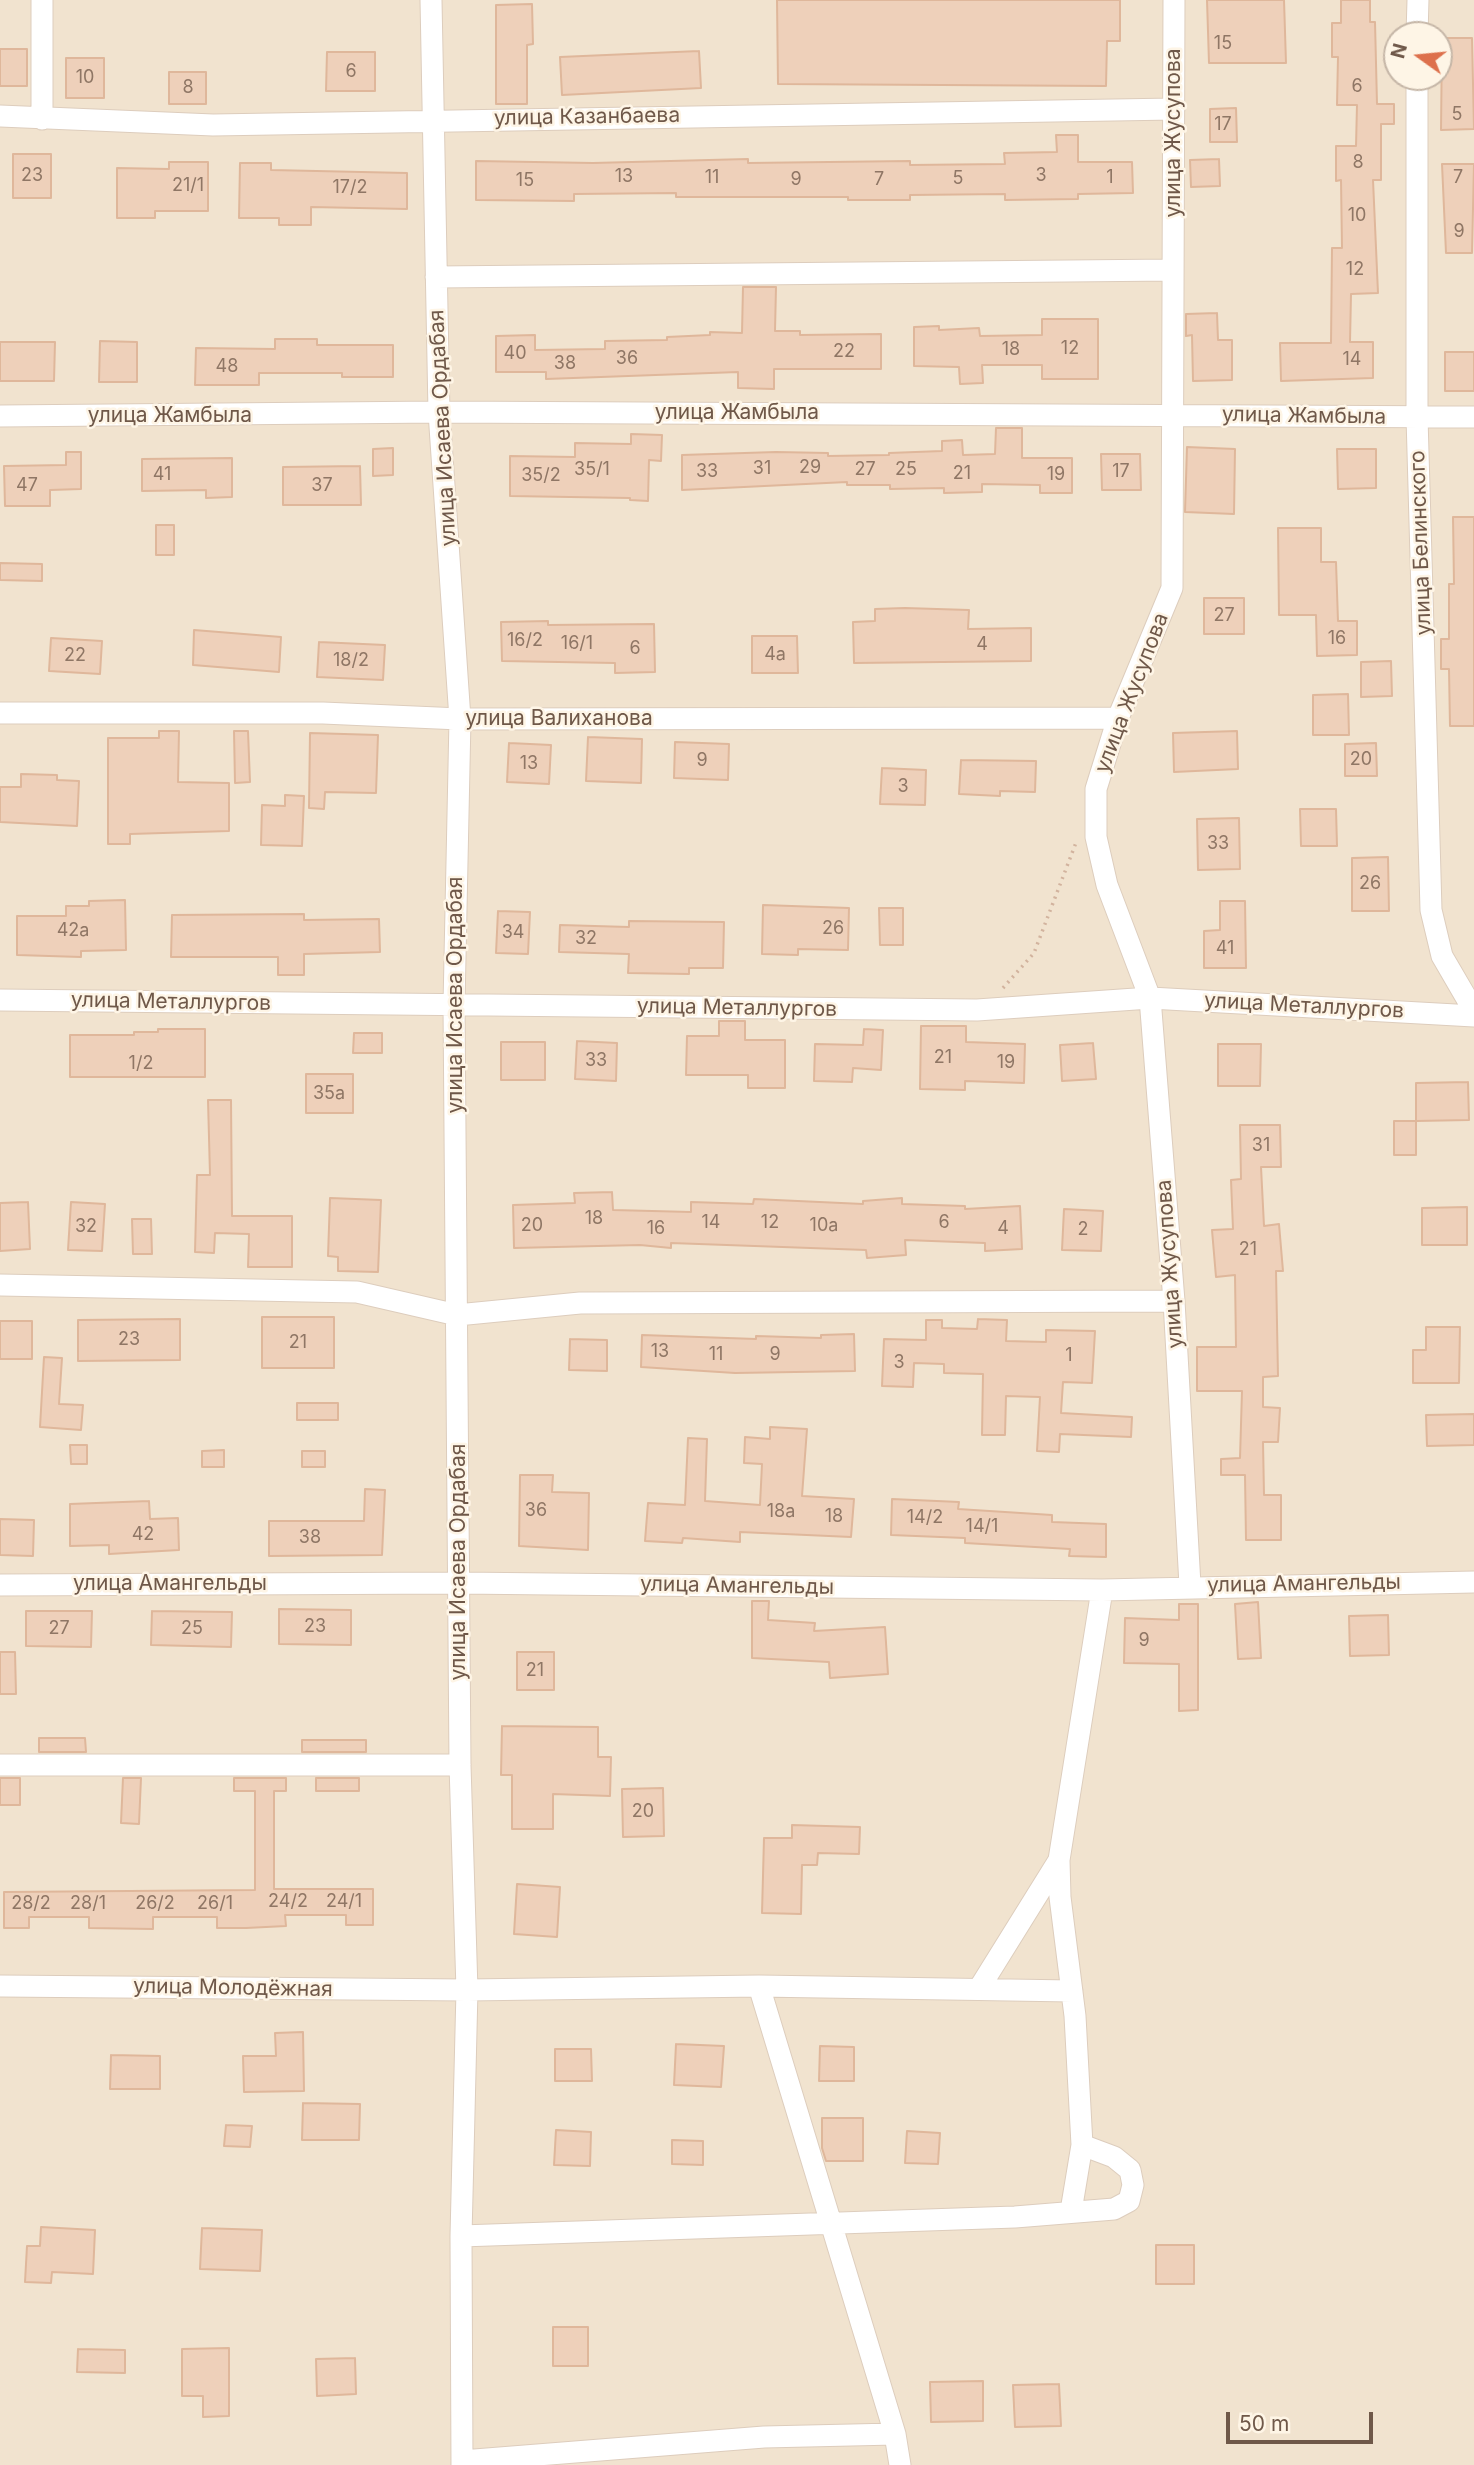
<!DOCTYPE html>
<html>
<head>
<meta charset="utf-8">
<style>
  body { margin:0 }
  #map { position:relative; width:1474px; height:2465px; overflow:hidden; background:#faf1e0; font-family:Inter,sans-serif }
  canvas { display:block }
  .north { position:absolute; left:1383px; top:21px; width:70px; height:70px; box-sizing:border-box; background:#fef5e6; border:2px solid #c5b6a7; border-radius:50%; rotate:285deg; font-size:19px; font-weight:700; line-height:28px; text-align:center; color:#6f5849 }
  .north::after { content:''; display:block; margin:auto; width:24px; height:32px; background:#dd704c; clip-path:polygon(50% 0,100% 100%,50% 72%,0 100%) }
  .scale { position:absolute; left:1226px; top:2412px; width:147px; height:32px; box-sizing:border-box; border:4px solid #6f5849; border-top:0; padding-left:9px; font-size:21px; line-height:24px; white-space:nowrap; color:#6f5849; -webkit-text-stroke:5px #fef5e6; paint-order:stroke }
</style>
</head>
<body>
<div id="map">
<canvas width="1474" height="2465"></canvas>
<div class="north">N</div>
<div class="scale">50 m</div>
</div>
<script>
const c = document.querySelector('canvas').getContext('2d');
c.lineJoin = 'round';
function paint(path, color) {
  c.fillStyle = color;
  c.fill(path, 'evenodd');
}
function shape(rows) {
  const path = new Path2D();
  for (const r of rows) {
    path.moveTo(r[0], r[1]);
    for (let i = 2; i < r.length; i += 2) path.lineTo(r[i], r[i + 1]);
  }
  return path;
}
function trace(path, color, width, dash) {
  c.strokeStyle = color;
  c.lineWidth = width;
  c.lineCap = dash ? 'butt' : 'round';
  c.setLineDash(dash || []);
  c.stroke(path);
}
function drawText(font, color, halo, rows, align = 'center') {
  c.font = font + ' Inter,sans-serif';
  c.lineWidth = 5;
  c.setLineDash([]);
  c.textBaseline = 'middle';
  c.strokeStyle = halo;
  c.fillStyle = color;
  for (const [text, x, y, turn = 0] of rows) {
    c.save();
    c.translate(x, y);
    c.rotate((+turn || 0) * Math.PI / 180);
    c.textAlign = isNaN(turn) ? turn : align;
    if (halo) c.strokeText(text, 0, 0);
    c.fillText(text, 0, 0);
    c.restore();
  }
}
const residential = shape([
  [0,0,1474,0,1474,2465,0,2465],
  [1397,35,1439,35,1439,77,1397,77]
]);
const building = shape([
  [777,0,1120,0,1120,41,1107,41,1106,86,778,84,777,0],
  [1207,0,1284,0,1286,63,1209,63,1207,0],
  [1341,0,1370,0,1370,22,1375,22,1377,104,1394,104,1394,124,1381,124,1381,180,1373,180,1378,293,1351,294,1350,342,1373,342,1373,378,1281,381,1280,343,1331,343,1332,248,1342,248,1341,180,1336,181,1336,146,1356,146,1357,105,1337,105,1338,57,1332,57,1332,23,1341,23,1341,0],
  [532,4,533,44,527,45,527,104,496,104,496,5,532,4],
  [1442,38,1472,38,1474,129,1441,130,1442,38],
  [0,49,27,49,27,86,0,86,0,49],
  [699,51,701,88,562,95,560,57,699,51],
  [327,52,375,52,375,91,326,91,327,52],
  [66,58,104,58,104,98,66,98,66,58],
  [169,72,206,72,206,104,169,104,169,72],
  [1236,108,1237,142,1210,142,1210,109,1236,108],
  [1056,135,1078,135,1078,162,1132,162,1133,193,1078,194,1078,199,1005,200,1005,194,910,195,910,200,848,200,848,197,676,197,676,193,574,194,574,201,476,200,476,161,593,163,748,159,748,163,910,161,910,165,1005,164,1004,153,1057,152,1056,135],
  [13,154,51,154,51,198,13,198,13,154],
  [1219,159,1220,186,1191,187,1190,160,1219,159],
  [169,162,208,162,208,211,155,211,155,218,117,218,117,168,169,169,169,162],
  [240,163,271,163,271,170,407,173,407,209,311,207,311,225,279,225,279,218,239,218,240,163],
  [1442,164,1474,164,1472,253,1446,253,1442,164],
  [743,287,776,287,775,331,800,331,800,335,881,334,881,369,774,369,774,389,738,388,738,372,546,379,546,372,496,372,496,336,535,335,535,350,605,349,605,341,667,340,667,337,710,335,710,332,742,333,743,287],
  [1217,313,1218,340,1232,340,1232,380,1193,381,1192,335,1186,336,1186,314,1217,313],
  [1042,319,1098,319,1098,379,1042,379,1042,365,982,365,983,383,960,384,959,367,914,366,914,327,939,326,939,330,979,328,980,336,1042,335,1042,319],
  [275,339,317,339,317,345,393,345,393,377,342,377,342,373,259,373,259,385,195,385,196,348,275,349,275,339],
  [100,341,137,342,137,382,99,382,100,341],
  [0,342,55,342,54,381,0,381,0,342],
  [1445,352,1474,352,1474,391,1445,391,1445,352],
  [996,428,1022,428,1022,458,1072,458,1072,493,1040,493,1040,485,982,484,982,492,944,493,944,488,890,489,890,485,847,485,847,482,682,490,682,455,776,452,828,453,828,456,889,455,889,453,942,451,942,441,962,440,963,455,995,454,996,428],
  [631,434,662,435,661,461,649,460,648,501,630,500,630,498,510,496,510,456,575,457,575,443,631,444,631,434],
  [1187,447,1235,449,1234,514,1185,512,1187,447],
  [393,448,393,475,373,476,373,449,393,448],
  [1337,449,1376,449,1376,488,1338,489,1337,449],
  [66,452,81,452,81,489,50,490,50,506,5,506,4,466,66,465,66,452],
  [1101,454,1140,454,1141,490,1102,490,1101,454],
  [232,458,232,497,206,498,206,490,142,491,142,459,232,458],
  [360,466,361,505,283,505,283,467,360,466],
  [1453,517,1474,517,1474,726,1450,726,1449,669,1441,669,1441,639,1449,639,1449,584,1454,584,1453,517],
  [156,525,174,525,174,555,156,555,156,525],
  [1278,528,1321,528,1321,562,1336,562,1338,621,1357,621,1357,655,1317,656,1316,615,1279,615,1278,528],
  [0,563,42,564,42,581,0,580,0,563],
  [1204,598,1244,598,1244,634,1204,634,1204,598],
  [905,608,969,610,968,629,1031,628,1031,661,854,663,853,622,875,621,875,609,905,608],
  [548,621,548,625,654,624,655,672,615,673,615,663,502,661,501,622,548,621],
  [194,630,281,637,279,672,193,665,194,630],
  [752,636,797,636,798,673,752,673,752,636],
  [51,638,102,641,100,674,49,671,51,638],
  [319,642,385,645,383,680,317,677,319,642],
  [1391,661,1392,696,1361,697,1361,662,1391,661],
  [1348,694,1349,735,1313,735,1313,695,1348,694],
  [159,731,179,731,178,782,229,783,229,831,130,834,130,844,108,844,108,738,159,738,159,731],
  [234,731,248,731,250,782,235,783,234,731],
  [1237,731,1238,769,1174,772,1173,733,1237,731],
  [310,733,378,735,376,793,325,792,324,809,309,808,310,733],
  [588,737,642,739,641,783,586,781,588,737],
  [675,742,729,744,728,780,674,778,675,742],
  [509,743,551,745,549,784,507,782,509,743],
  [1376,743,1377,776,1345,776,1345,744,1376,743],
  [961,760,1036,761,1035,792,1000,791,1000,796,959,794,961,760],
  [882,768,926,770,925,805,880,804,882,768],
  [21,774,57,775,57,780,79,781,77,826,0,822,0,787,21,787,21,774],
  [285,795,304,796,302,846,261,845,262,805,285,806,285,795],
  [1300,809,1336,809,1337,846,1301,846,1300,809],
  [1239,818,1240,869,1198,870,1197,819,1239,818],
  [1388,857,1389,911,1352,911,1352,858,1388,857],
  [125,900,126,950,81,951,81,957,17,955,17,916,66,916,66,906,89,906,89,901,125,900],
  [1220,901,1245,901,1246,968,1204,968,1204,931,1220,930,1220,901],
  [763,905,849,908,848,950,798,949,798,955,762,954,763,905],
  [879,908,903,908,903,945,880,945,879,908],
  [498,911,530,912,528,954,496,953,498,911],
  [304,914,304,920,379,919,380,952,304,954,304,975,278,975,278,957,171,957,172,915,304,914],
  [629,921,724,922,723,968,689,968,689,974,628,973,629,954,559,952,560,925,629,927,629,921],
  [719,1021,745,1021,745,1040,785,1040,785,1088,748,1088,748,1075,686,1075,687,1036,719,1036,719,1021],
  [921,1026,966,1026,966,1042,1025,1044,1024,1083,965,1081,965,1090,920,1089,921,1026],
  [158,1029,205,1029,205,1077,70,1077,70,1035,134,1035,134,1032,158,1032,158,1029],
  [864,1029,883,1030,881,1070,853,1068,852,1082,814,1081,815,1044,863,1045,864,1029],
  [354,1033,382,1033,382,1053,353,1053,354,1033],
  [577,1041,617,1043,616,1081,575,1079,577,1041],
  [501,1042,545,1042,545,1080,501,1080,501,1042],
  [1093,1043,1096,1079,1062,1081,1060,1045,1093,1043],
  [1218,1044,1261,1044,1260,1086,1218,1086,1218,1044],
  [306,1074,353,1074,353,1113,306,1113,306,1074],
  [1468,1082,1469,1120,1416,1121,1416,1083,1468,1082],
  [208,1100,231,1100,232,1216,292,1216,292,1267,248,1267,249,1234,215,1233,214,1253,195,1252,197,1175,210,1175,208,1100],
  [1394,1121,1416,1121,1416,1155,1394,1155,1394,1121],
  [1240,1125,1280,1125,1281,1167,1261,1167,1264,1226,1279,1224,1283,1271,1276,1271,1278,1376,1263,1377,1263,1407,1280,1408,1278,1442,1263,1442,1264,1495,1281,1495,1281,1540,1246,1540,1245,1475,1221,1475,1221,1459,1240,1458,1242,1391,1197,1391,1197,1347,1236,1347,1235,1275,1216,1277,1212,1230,1233,1229,1231,1180,1241,1179,1240,1125],
  [612,1192,613,1210,691,1212,691,1202,753,1204,754,1199,863,1204,863,1201,902,1198,902,1204,965,1206,965,1209,1020,1206,1022,1249,985,1251,985,1243,905,1240,906,1255,867,1258,866,1250,671,1243,671,1248,640,1245,514,1248,513,1205,575,1203,574,1193,612,1192],
  [330,1198,381,1200,378,1272,338,1271,338,1257,328,1256,330,1198],
  [28,1202,30,1249,0,1251,0,1203,28,1202],
  [71,1202,105,1204,102,1251,68,1250,71,1202],
  [1467,1207,1467,1245,1422,1245,1422,1208,1467,1207],
  [1064,1209,1103,1211,1101,1251,1062,1250,1064,1209],
  [132,1219,151,1219,152,1254,133,1254,132,1219],
  [262,1317,334,1317,334,1368,262,1368,262,1317],
  [180,1319,180,1360,78,1361,78,1320,180,1319],
  [978,1319,1007,1320,1006,1341,1046,1342,1046,1330,1095,1331,1092,1383,1063,1382,1061,1413,1132,1417,1131,1437,1060,1434,1059,1452,1037,1451,1040,1397,1006,1396,1005,1435,982,1435,983,1374,944,1373,944,1364,914,1363,913,1387,882,1386,884,1339,926,1340,926,1320,942,1320,942,1328,977,1329,978,1319],
  [0,1321,32,1321,32,1359,0,1359,0,1321],
  [1426,1327,1460,1327,1459,1383,1413,1383,1413,1350,1426,1350,1426,1327],
  [854,1334,855,1371,735,1373,641,1367,642,1335,756,1339,756,1336,821,1338,821,1335,854,1334],
  [570,1339,607,1340,607,1371,569,1370,570,1339],
  [44,1357,62,1358,59,1404,83,1405,81,1430,40,1427,44,1357],
  [297,1403,338,1403,338,1420,297,1420,297,1403],
  [1474,1414,1474,1445,1427,1446,1426,1415,1474,1414],
  [770,1427,807,1429,802,1496,854,1499,851,1537,740,1532,740,1542,683,1538,682,1543,645,1541,648,1503,685,1505,688,1438,707,1439,705,1501,760,1505,762,1464,744,1463,745,1437,770,1439,770,1427],
  [70,1445,87,1445,87,1464,71,1464,70,1445],
  [224,1450,224,1467,202,1467,202,1451,224,1450],
  [302,1451,325,1451,325,1467,302,1467,302,1451],
  [520,1475,553,1475,552,1492,589,1493,588,1550,519,1546,520,1475],
  [365,1489,385,1490,382,1555,269,1556,269,1521,364,1521,365,1489],
  [892,1499,959,1502,958,1509,1052,1515,1052,1522,1106,1524,1106,1557,1069,1556,1070,1549,965,1543,965,1538,891,1535,892,1499],
  [149,1501,150,1519,178,1518,179,1550,109,1554,109,1545,70,1546,70,1504,149,1501],
  [0,1519,34,1520,33,1556,0,1555,0,1519],
  [752,1601,769,1601,768,1620,815,1623,814,1631,885,1627,888,1674,830,1678,829,1662,752,1658,752,1601],
  [1258,1602,1261,1658,1238,1659,1235,1604,1258,1602],
  [1179,1604,1198,1604,1198,1710,1179,1711,1179,1664,1124,1663,1125,1618,1179,1620,1179,1604],
  [279,1609,351,1610,351,1645,279,1644,279,1609],
  [26,1611,92,1611,91,1647,26,1646,26,1611],
  [152,1611,232,1612,231,1647,151,1645,152,1611],
  [1388,1615,1389,1655,1350,1656,1349,1616,1388,1615],
  [0,1652,15,1652,16,1694,0,1694,0,1652],
  [517,1652,554,1652,554,1690,517,1690,517,1652],
  [502,1726,598,1727,598,1757,611,1757,610,1796,553,1794,553,1829,512,1829,512,1775,501,1775,502,1726],
  [39,1738,85,1738,86,1752,39,1752,39,1738],
  [302,1740,366,1740,366,1752,302,1752,302,1740],
  [0,1778,20,1778,20,1805,0,1805,0,1778],
  [123,1778,141,1778,139,1824,121,1823,123,1778],
  [234,1778,286,1778,286,1791,274,1791,274,1889,373,1889,373,1925,346,1925,346,1915,285,1915,286,1926,246,1928,217,1928,217,1917,153,1917,153,1929,89,1928,89,1917,29,1917,29,1928,4,1928,4,1892,255,1890,255,1791,234,1791,234,1778],
  [316,1778,359,1778,359,1791,316,1791,316,1778],
  [663,1788,664,1836,623,1837,622,1789,663,1788],
  [792,1825,860,1827,859,1854,818,1853,817,1865,802,1865,801,1914,762,1913,764,1838,792,1838,792,1825],
  [517,1884,560,1887,557,1937,514,1934,517,1884],
  [303,2032,304,2091,244,2092,243,2056,276,2056,275,2033,303,2032],
  [676,2044,724,2046,721,2087,674,2085,676,2044],
  [820,2046,854,2047,854,2081,819,2081,820,2046],
  [555,2049,591,2049,592,2081,555,2081,555,2049],
  [111,2055,160,2056,160,2089,110,2089,111,2055],
  [303,2103,360,2104,359,2140,302,2140,303,2103],
  [822,2118,863,2118,863,2161,826,2161,822,2148,822,2118],
  [226,2125,252,2126,250,2147,224,2146,226,2125],
  [556,2130,591,2132,590,2166,554,2165,556,2130],
  [907,2131,940,2133,938,2164,905,2163,907,2131],
  [672,2140,703,2141,703,2165,672,2164,672,2140],
  [41,2227,95,2230,93,2274,52,2272,51,2283,25,2282,27,2246,40,2246,41,2227],
  [202,2228,262,2230,260,2271,200,2269,202,2228],
  [1156,2245,1194,2245,1194,2284,1156,2284,1156,2245],
  [553,2327,588,2327,588,2366,553,2366,553,2327],
  [229,2348,229,2416,203,2417,203,2396,182,2396,182,2349,229,2348],
  [78,2349,125,2350,125,2373,77,2372,78,2349],
  [355,2358,356,2394,317,2396,316,2359,355,2358],
  [983,2381,983,2421,931,2422,930,2382,983,2381],
  [1059,2384,1061,2426,1015,2427,1013,2385,1059,2384]
]);
const path = shape([
  [1003,988,1034,953,1077,840]
]);
const minor = shape([
  [431,0,439,412,460,719,454,1005,460,1765,467,1990,461,2236,462,2465],
  [1174,0,1172,588,1118,718,1096,789,1096,837,1107,885,1150,998,1174,1301,1190,1585],
  [1417,35,1418,0],
  [1417,77,1417,417,1431,910,1442,956,1474,1011],
  [0,116,213,125,1174,109],
  [42,119,42,0],
  [436,277,1173,270],
  [0,416,439,412,1474,417],
  [0,713,323,713,460,719,1118,718],
  [0,1000,977,1010,1150,998,1474,1016],
  [0,1285,357,1292,457,1315,580,1303,1174,1301],
  [0,1585,460,1583,1102,1590,1474,1582],
  [0,1765,460,1765],
  [0,1986,467,1990,759,1986,895,2434,900,2465],
  [759,1986,1072,1991],
  [980,1987,1059,1860],
  [1071,2211,1082,2145],
  [461,2236,1015,2217,1114,2209,1129,2201,1133,2185,1130,2170,1114,2157,1082,2145,1075,2016,1060,1897,1059,1860,1102,1590],
  [462,2461,764,2437,895,2434]
]);
const numberNames = [
  ["15",1223,44],
  ["6",351,72],
  ["10",85,78],
  ["6",1357,87],
  ["8",188,88],
  ["5",1457,115],
  ["17",1223,125],
  ["8",1358,163],
  ["23",32,176],
  ["3",1041,176],
  ["13",624,177],
  ["11",712,178],
  ["1",1110,178],
  ["7",1458,178],
  ["5",958,179],
  ["9",796,180],
  ["7",879,180],
  ["15",525,181],
  ["21/1",188,186],
  ["17/2",350,188],
  ["10",1357,216],
  ["9",1459,232],
  ["12",1355,270],
  ["12",1070,349],
  ["18",1011,350],
  ["22",844,352],
  ["40",515,354],
  ["36",627,359],
  ["14",1352,360],
  ["38",565,364],
  ["48",227,367],
  ["29",810,468],
  ["31",762,469],
  ["35/1",592,470],
  ["27",865,470],
  ["25",906,470],
  ["33",707,472],
  ["17",1121,472],
  ["21",962,474],
  ["41",162,475],
  ["19",1056,475],
  ["35/2",541,476],
  ["47",27,486],
  ["37",322,486],
  ["27",1224,616],
  ["16",1337,639],
  ["16/2",525,641],
  ["16/1",577,644],
  ["4",982,645],
  ["6",635,649],
  ["4а",775,655],
  ["22",75,656],
  ["18/2",351,661],
  ["20",1361,760],
  ["9",702,761],
  ["13",529,764],
  ["3",903,787],
  ["33",1218,844],
  ["26",1370,884],
  ["26",833,929],
  ["42а",73,931],
  ["34",513,933],
  ["32",586,939],
  ["41",1225,949],
  ["21",943,1058],
  ["33",596,1061],
  ["19",1006,1063],
  ["1/2",141,1064],
  ["35а",329,1094],
  ["31",1261,1146],
  ["18",594,1219],
  ["14",711,1223],
  ["12",770,1223],
  ["6",944,1223],
  ["20",532,1226],
  ["10а",824,1226],
  ["32",86,1227],
  ["16",656,1229],
  ["4",1003,1229],
  ["2",1083,1230],
  ["21",1248,1250],
  ["23",129,1340],
  ["21",298,1343],
  ["13",660,1352],
  ["11",716,1355],
  ["9",775,1355],
  ["1",1069,1356],
  ["3",899,1363],
  ["36",536,1511],
  ["18а",781,1512],
  ["18",834,1517],
  ["14/2",925,1518],
  ["14/1",982,1527],
  ["42",143,1535],
  ["38",310,1538],
  ["23",315,1627],
  ["27",59,1629],
  ["25",192,1629],
  ["9",1144,1641],
  ["21",535,1671],
  ["20",643,1812],
  ["24/2",288,1902],
  ["24/1",344,1902],
  ["28/2",31,1904],
  ["28/1",88,1904],
  ["26/2",155,1904],
  ["26/1",215,1904]
];
const streetNames = [
  ["улица Казанбаева",587,117,-1],
  ["улица Жусупова",1174,133,-90],
  ["улица Жамбыла",737,413],
  ["улица Жамбыла",170,416],
  ["улица Жамбыла",1304,416,1],
  ["улица Исаева Ордабая",443,428,-93],
  ["улица Белинского",1421,543,-92],
  ["улица Жусупова",1132,693,-69],
  ["улица Валиханова",559,719],
  ["улица Исаева Ордабая",456,995,-90],
  ["улица Металлургов",171,1002,1],
  ["улица Металлургов",1304,1006,3],
  ["улица Металлургов",737,1008,1],
  ["улица Жусупова",1170,1264,-94],
  ["улица Исаева Ордабая",459,1562,-90],
  ["улица Амангельды",170,1584],
  ["улица Амангельды",1304,1584,-1],
  ["улица Амангельды",737,1586,1],
  ["улица Молодёжная",233,1988,1]
];
paint(residential, '#f1e3cf');
paint(building, '#eed0ba');
trace(building, '#dfb79b', 2);
trace(minor, '#ddcdbd', 23);
trace(path, '#d2b39e', 3.5, [2, 5]);
trace(minor, '#fff', 21);
drawText('18px', '#8f7665', null, numberNames);
drawText('21px', '#6f5849', '#fef5e6', streetNames);
</script>
</body>
</html>
